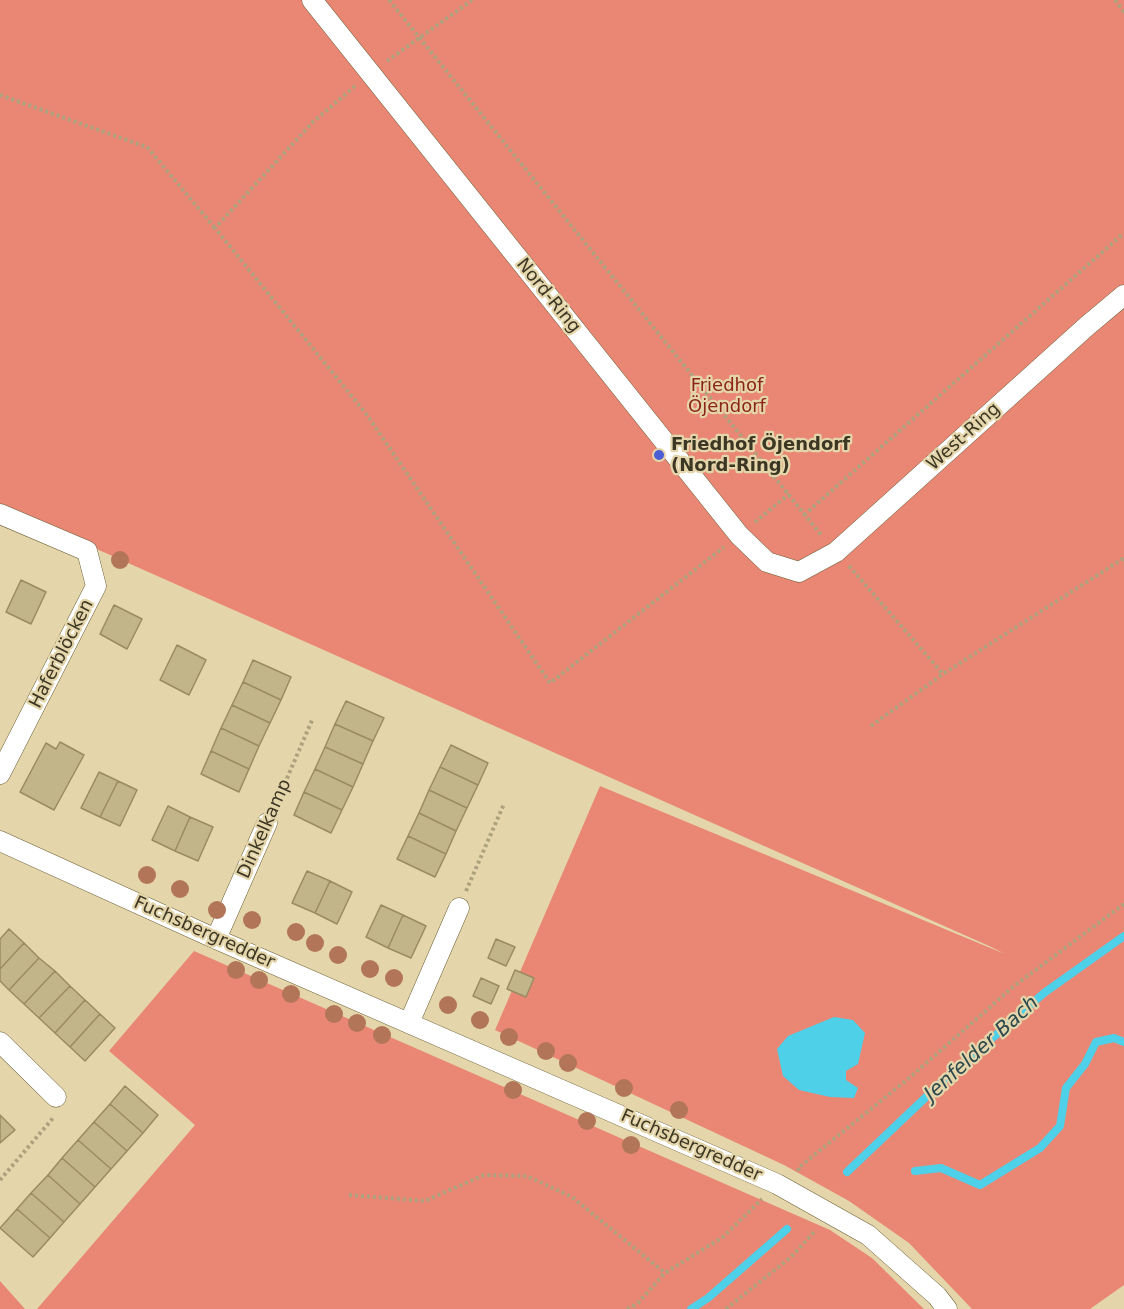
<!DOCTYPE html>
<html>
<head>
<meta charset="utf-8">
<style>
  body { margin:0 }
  canvas { display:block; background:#e4d6aa }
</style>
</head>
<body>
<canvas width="1124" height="1309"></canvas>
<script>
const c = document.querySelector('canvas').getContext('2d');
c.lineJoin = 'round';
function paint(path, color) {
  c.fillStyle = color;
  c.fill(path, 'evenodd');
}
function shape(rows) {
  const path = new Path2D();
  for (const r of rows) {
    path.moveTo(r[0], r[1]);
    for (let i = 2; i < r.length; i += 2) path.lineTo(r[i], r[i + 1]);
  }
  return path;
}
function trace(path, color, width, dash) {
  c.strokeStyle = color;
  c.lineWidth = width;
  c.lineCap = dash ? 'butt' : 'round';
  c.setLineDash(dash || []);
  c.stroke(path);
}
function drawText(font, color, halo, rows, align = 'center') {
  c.font = font + ' "DejaVu Sans",sans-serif';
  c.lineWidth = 4.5;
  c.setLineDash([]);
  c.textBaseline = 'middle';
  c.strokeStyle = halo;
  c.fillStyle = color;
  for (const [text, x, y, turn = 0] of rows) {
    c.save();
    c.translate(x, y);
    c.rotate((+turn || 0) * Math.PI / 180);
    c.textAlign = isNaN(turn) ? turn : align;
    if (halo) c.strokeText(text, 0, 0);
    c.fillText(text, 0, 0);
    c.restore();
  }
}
const green = shape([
  [0,0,1124,0,1124,1285,1090,1309,972,1309,909,1243,849,1201,784,1165,495,1030,600,786,1005,954,989,946,0,506],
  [194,951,830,1230,872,1258,924,1309,37,1309,195,1125,109,1051],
  [0,1281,25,1309,0,1309]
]);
const water = shape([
  [834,1017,853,1020,865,1033,858,1064,846,1071,846,1080,858,1088,854,1098,830,1097,799,1090,783,1076,777,1049,788,1036]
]);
const stream = shape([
  [915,1171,941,1168,980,1185,1040,1148,1060,1126,1066,1088,1085,1064,1096,1042,1114,1038,1124,1042],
  [847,1172,943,1081,1044,993,1124,936],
  [691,1309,708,1298,787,1229]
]);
const building = shape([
  [21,580,46,592,31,624,6,612,21,580],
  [114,605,142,619,127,649,100,634,114,605],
  [177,645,206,660,189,695,160,680,177,645],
  [253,660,291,677,281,700,243,682,253,660],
  [243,682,281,700,270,723,232,705,243,682],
  [346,701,384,718,373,741,335,724,346,701],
  [232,705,270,723,259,746,221,728,232,705],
  [335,724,373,741,363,764,325,747,335,724],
  [221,728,259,746,249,769,211,751,221,728],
  [60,742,84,755,54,810,20,792,46,743,56,749,60,742],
  [451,745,488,763,478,785,440,767,451,745],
  [325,747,363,764,353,787,315,769,325,747],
  [211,751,249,769,239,792,201,774,211,751],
  [440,767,478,785,467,808,429,790,440,767],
  [315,769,353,787,342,810,304,792,315,769],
  [99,772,118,781,100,817,81,808,99,772],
  [118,781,137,790,120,826,100,817,118,781],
  [429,790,467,808,456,831,419,813,429,790],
  [304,792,342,810,331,833,294,815,304,792],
  [168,806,190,817,175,851,152,840,168,806],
  [419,813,456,831,446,854,408,836,419,813],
  [190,817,213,827,198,861,175,851,190,817],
  [408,836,446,854,435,877,397,859,408,836],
  [307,871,330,881,315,913,292,903,307,871],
  [330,881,352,892,337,924,315,913,330,881],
  [381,905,403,915,388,948,366,937,381,905],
  [403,915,426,926,411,958,388,948,403,915],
  [9,929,24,943,0,969,0,939,9,929],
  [496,939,515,947,506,966,488,958,496,939],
  [24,943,39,958,9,990,0,981,0,969,24,943],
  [39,958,55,971,24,1004,9,990,39,958],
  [515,970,534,978,526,997,507,989,515,970],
  [55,971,70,986,39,1018,24,1004,55,971],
  [481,978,499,986,491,1004,473,996,481,978],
  [70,986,85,1000,55,1033,39,1018,70,986],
  [85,1000,100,1014,70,1047,55,1033,85,1000],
  [100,1014,115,1028,85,1061,70,1047,100,1014],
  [125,1086,158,1115,143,1133,110,1104,125,1086],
  [110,1104,143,1133,127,1151,94,1122,110,1104],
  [0,1115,15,1130,0,1143,0,1115],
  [94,1122,127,1151,111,1169,78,1140,94,1122],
  [78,1140,111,1169,95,1187,62,1158,78,1140],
  [62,1158,95,1187,80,1204,48,1175,62,1158],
  [48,1175,80,1204,64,1222,31,1193,48,1175],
  [31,1193,64,1222,50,1238,17,1209,31,1193],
  [17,1209,50,1238,33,1257,0,1228,17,1209]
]);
const path = shape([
  [389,0,822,536],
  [1115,0,1124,12],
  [387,61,472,0],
  [355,86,313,122,215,228,367,415,550,683,724,547],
  [0,95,147,147,215,228],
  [804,515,1124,233],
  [755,522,789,494],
  [849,566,943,674],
  [871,726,943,674,1124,558],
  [275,806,313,718],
  [466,891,504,804],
  [799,1171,798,1168,908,1079,1014,986,1124,904],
  [0,1180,54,1117],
  [349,1195,425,1201,484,1175,527,1176,572,1197,665,1273],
  [627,1309,637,1304,665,1273,723,1237,762,1199],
  [726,1309,791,1257,816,1230]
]);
const street = shape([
  [312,0,739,535,767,562,799,572,836,552,1087,326,1124,295],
  [0,514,87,551,96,586,0,774],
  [0,841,216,939,777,1184,868,1235,937,1296,947,1309],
  [216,939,267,823],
  [409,1023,459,908],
  [0,1042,56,1097]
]);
const trees = [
  [120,560],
  [147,875],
  [180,889],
  [217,910],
  [252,920],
  [296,932],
  [315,943],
  [338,955],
  [370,969],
  [236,970],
  [394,978],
  [259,980],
  [291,994],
  [448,1005],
  [334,1014],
  [480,1020],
  [357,1023],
  [382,1035],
  [509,1037],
  [546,1051],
  [568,1063],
  [624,1088],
  [513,1090],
  [679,1110],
  [587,1121],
  [631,1145]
];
const markers = [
  [659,455,6,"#4b5ed3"]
];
const streetNames = [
  ["Nord-Ring",548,296,51],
  ["West-Ring",964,437,-42],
  ["Haferblöcken",62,654,-63],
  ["Dinkelkamp",265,829,-66],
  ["Fuchsbergredder",204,933,24],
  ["Fuchsbergredder",691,1146,24]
];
const parkNames = [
  ["Friedhof",727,386],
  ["Öjendorf",727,407]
];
const poiNames = [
  ["Friedhof Öjendorf",671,445],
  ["(Nord-Ring)",671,466]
];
const waterNames = [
  ["Jenfelder Bach",982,1049,-42]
];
paint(green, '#e98774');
paint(water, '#4ed0e8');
trace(stream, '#4ed0e8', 8);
paint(building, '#c3b58a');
trace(building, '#9a8c62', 1.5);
trace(street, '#6d5f37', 21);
trace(path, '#ada17e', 4, [3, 3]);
trace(street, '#fff', 20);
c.fillStyle = '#b37558';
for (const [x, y] of trees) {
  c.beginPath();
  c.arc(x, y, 9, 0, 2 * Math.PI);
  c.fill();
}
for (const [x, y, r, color] of markers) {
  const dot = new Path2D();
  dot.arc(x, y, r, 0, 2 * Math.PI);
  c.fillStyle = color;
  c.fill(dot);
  trace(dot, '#e4d6aa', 2);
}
drawText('18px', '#3c3624', '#e4d6aa', streetNames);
drawText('18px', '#8b2515', '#e4d6aa', parkNames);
drawText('bold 18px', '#3c3624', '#e4d6aa', poiNames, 'left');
drawText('italic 20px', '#2c484d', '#e4d6aa', waterNames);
</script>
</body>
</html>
